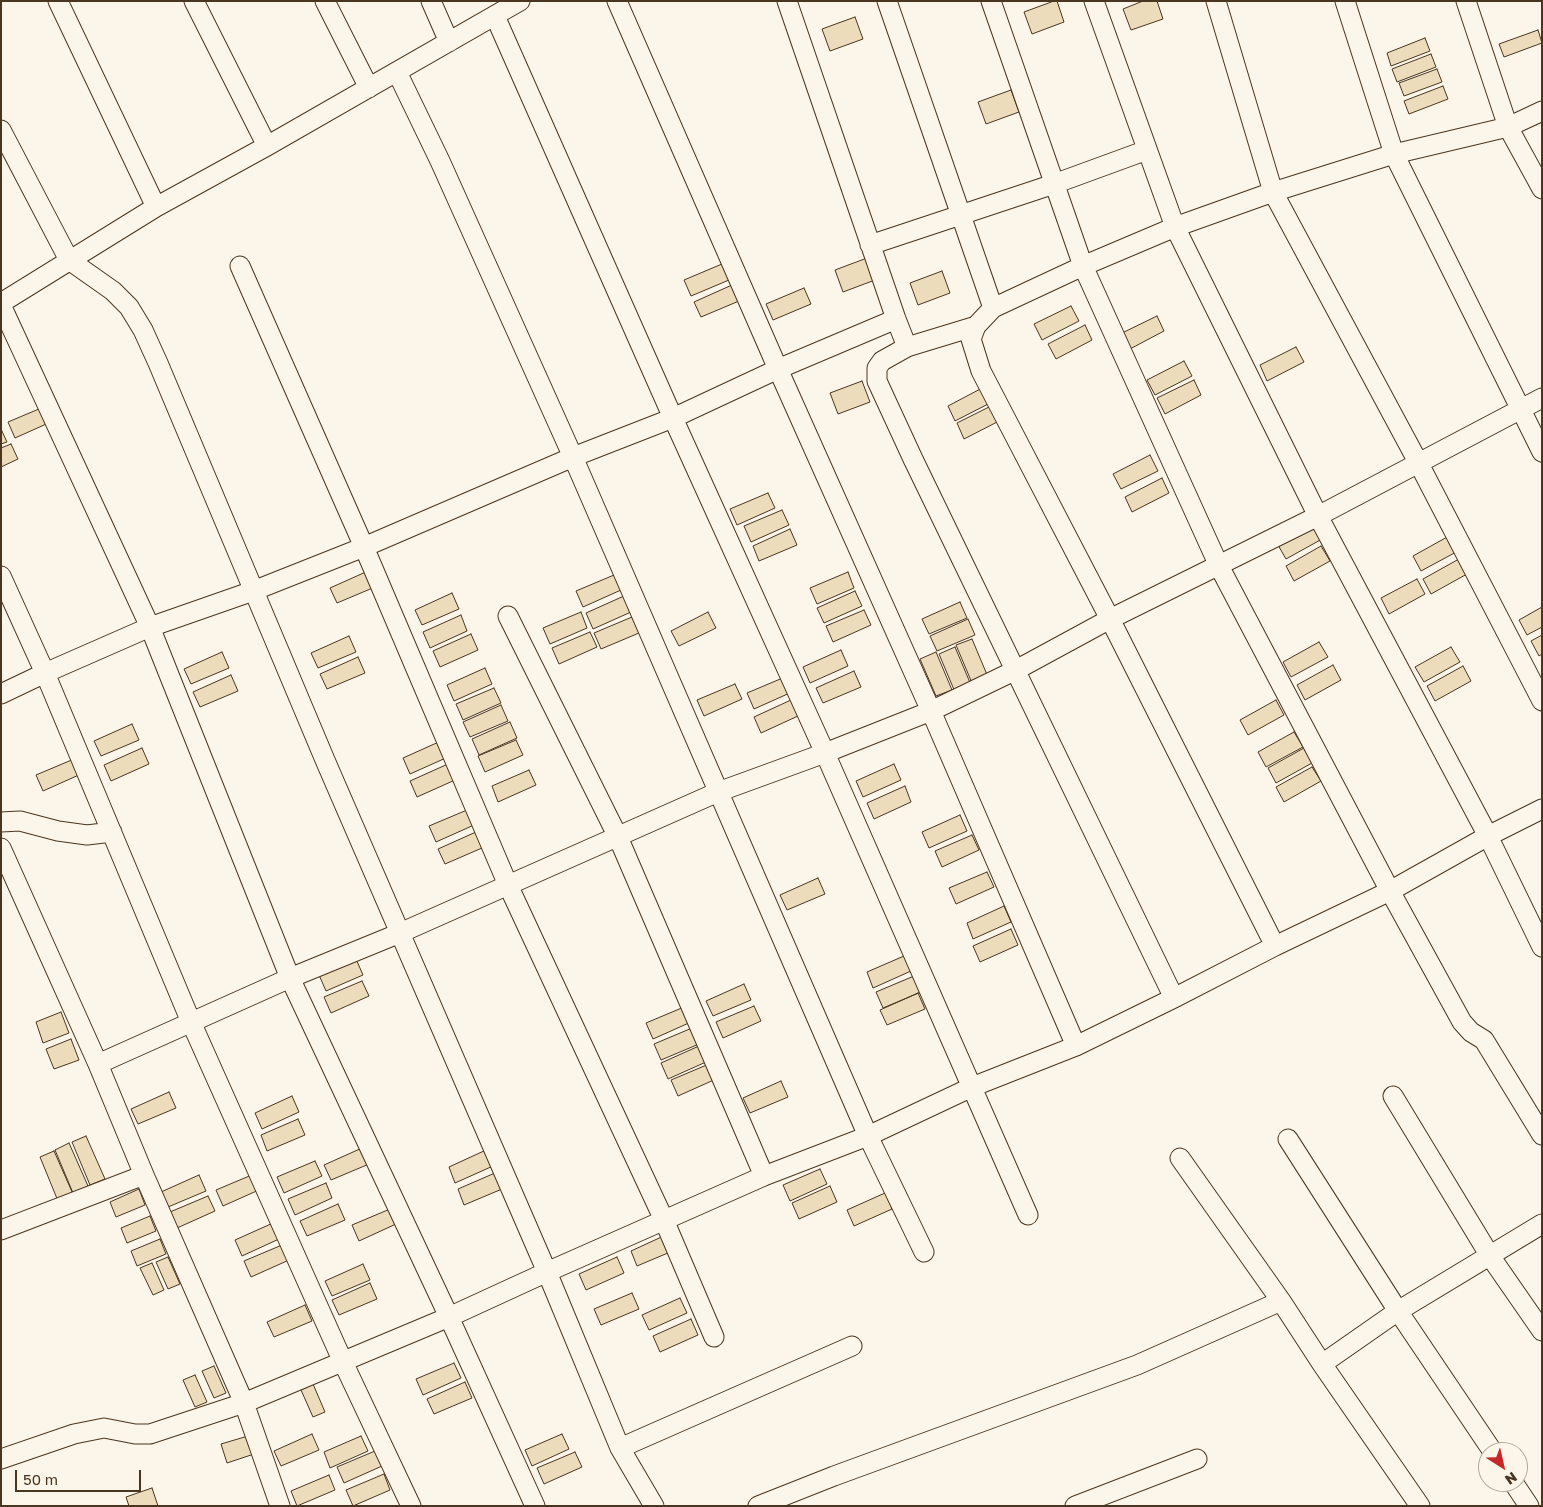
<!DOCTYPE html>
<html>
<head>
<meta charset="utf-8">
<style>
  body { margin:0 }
  #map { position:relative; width:1543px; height:1507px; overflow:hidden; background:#fbf6e9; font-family:"Golos Text",sans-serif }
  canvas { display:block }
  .frame { position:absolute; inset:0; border:2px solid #4a3520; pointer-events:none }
  .north { position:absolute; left:1478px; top:1442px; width:50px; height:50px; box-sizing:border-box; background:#fbf6e9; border:1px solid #b4a999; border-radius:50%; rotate:145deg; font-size:14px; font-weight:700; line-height:20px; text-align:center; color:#4a3520 }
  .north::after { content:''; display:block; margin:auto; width:18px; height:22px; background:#c62828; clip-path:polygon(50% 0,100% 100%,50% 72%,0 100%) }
  .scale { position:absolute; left:15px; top:1470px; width:126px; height:22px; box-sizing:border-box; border:2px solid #4a3520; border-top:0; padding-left:6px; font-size:15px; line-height:18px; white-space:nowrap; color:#4a3520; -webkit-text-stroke:4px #fbf6e9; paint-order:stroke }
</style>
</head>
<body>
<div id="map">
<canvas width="1543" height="1507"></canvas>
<div class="frame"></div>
<div class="north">N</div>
<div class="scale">50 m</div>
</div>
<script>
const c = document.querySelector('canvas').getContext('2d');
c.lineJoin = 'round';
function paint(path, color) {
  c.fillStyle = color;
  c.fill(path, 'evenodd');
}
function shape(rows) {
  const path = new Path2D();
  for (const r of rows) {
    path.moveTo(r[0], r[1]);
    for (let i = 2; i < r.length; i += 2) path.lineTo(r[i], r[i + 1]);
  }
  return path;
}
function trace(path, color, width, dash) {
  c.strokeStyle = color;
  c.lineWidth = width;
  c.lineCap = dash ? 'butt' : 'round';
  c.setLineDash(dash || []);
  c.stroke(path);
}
const building = shape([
  [1054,1,1057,1,1064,22,1032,34,1024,12,1054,1],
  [1143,1,1157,1,1163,19,1131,30,1123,9,1143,1],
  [855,17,863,39,830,51,822,29,855,17],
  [1538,30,1542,43,1504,57,1499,44,1538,30],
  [1425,38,1430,51,1391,66,1387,53,1425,38],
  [1431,54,1436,67,1397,82,1392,69,1431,54],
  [1437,69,1442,82,1404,96,1399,83,1437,69],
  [1443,86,1448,99,1409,114,1404,101,1443,86],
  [1011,90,1019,112,986,124,978,102,1011,90],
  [867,258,875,280,843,292,835,270,867,258],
  [722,264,729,280,691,296,684,280,722,264],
  [942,271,950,293,918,305,910,283,942,271],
  [732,285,739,301,701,317,694,302,732,285],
  [804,288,811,304,773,320,766,304,804,288],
  [1071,306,1079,321,1042,340,1034,324,1071,306],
  [1157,316,1164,331,1128,350,1120,334,1157,316],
  [1085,325,1092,340,1056,359,1048,344,1085,325],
  [1296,347,1304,362,1267,381,1260,365,1296,347],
  [1184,361,1192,376,1155,395,1147,380,1184,361],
  [1194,380,1201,395,1165,414,1157,398,1194,380],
  [862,381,870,402,838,414,830,393,862,381],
  [984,387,992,402,955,421,948,406,984,387],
  [993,405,1001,420,964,439,957,423,993,405],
  [46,406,53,421,15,438,8,422,46,406],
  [1,429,7,442,1,444,1,429],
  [11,444,18,459,1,467,1,448,11,444],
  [1150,455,1158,471,1121,489,1113,474,1150,455],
  [1162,478,1169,493,1132,512,1125,497,1162,478],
  [768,493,775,508,737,525,730,509,768,493],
  [782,510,789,525,751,542,744,526,782,510],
  [1314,524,1322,539,1286,559,1278,545,1314,524],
  [790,529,797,545,759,561,753,546,790,529],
  [1449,536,1458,551,1421,571,1413,556,1449,536],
  [1321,546,1330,561,1294,581,1286,566,1321,546],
  [1459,559,1467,574,1431,594,1423,579,1459,559],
  [368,571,375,587,337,603,330,588,368,571],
  [848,572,854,588,817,604,810,588,848,572],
  [614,575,621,590,583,607,576,591,614,575],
  [1417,579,1425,594,1389,614,1381,598,1417,579],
  [855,591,862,606,824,623,817,608,855,591],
  [452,593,459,609,422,625,415,610,452,593],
  [624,596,631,612,593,629,586,613,624,596],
  [960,602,967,618,929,634,922,619,960,602],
  [1542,607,1542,627,1527,635,1519,620,1542,607],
  [864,610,871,625,833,642,826,626,864,610],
  [581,612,587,628,550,644,543,628,581,612],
  [708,612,716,628,679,646,671,631,708,612],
  [461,615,467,631,430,648,423,632,461,615],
  [632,617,639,633,601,649,594,633,632,617],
  [968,619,975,635,937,651,930,636,968,619],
  [590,632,597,647,559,664,552,648,590,632],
  [471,634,478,650,440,667,433,651,471,634],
  [1542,635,1542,654,1539,656,1531,641,1542,635],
  [349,636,356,652,318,668,311,653,349,636],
  [972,639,988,677,972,683,956,645,972,639],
  [1319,642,1328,657,1291,677,1283,662,1319,642],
  [955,647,971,685,955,692,939,654,955,647],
  [1451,647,1460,662,1424,682,1415,667,1451,647],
  [841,650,848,666,810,683,803,667,841,650],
  [222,652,229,668,191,684,184,669,222,652],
  [936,652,952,690,936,696,920,659,936,652],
  [358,657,365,673,327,689,320,674,358,657],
  [1333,665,1341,680,1305,700,1297,685,1333,665],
  [1463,666,1471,681,1435,701,1427,686,1463,666],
  [485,668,492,684,454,701,447,685,485,668],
  [854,671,861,687,823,703,816,688,854,671],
  [231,675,238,691,200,707,193,692,231,675],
  [785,677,792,692,754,709,747,693,785,677],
  [735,684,742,699,704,716,697,700,735,684],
  [494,688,501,703,463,720,456,704,494,688],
  [791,700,798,716,761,733,754,717,791,700],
  [1276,700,1284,715,1248,735,1240,720,1276,700],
  [501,705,508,721,470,737,463,722,501,705],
  [510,722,517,738,479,755,472,739,510,722],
  [132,724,139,740,101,756,94,741,132,724],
  [1294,732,1303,747,1266,767,1258,752,1294,732],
  [516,740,523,755,485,772,478,756,516,740],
  [441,741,448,757,410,774,403,758,441,741],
  [142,748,149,764,111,781,104,765,142,748],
  [1304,748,1312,763,1276,783,1268,768,1304,748],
  [74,759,81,774,43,791,36,775,74,759],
  [448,764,455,780,417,797,410,781,448,764],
  [894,764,901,780,863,797,856,781,894,764],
  [1312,767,1321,781,1284,802,1276,787,1312,767],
  [529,770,536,785,498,802,492,786,529,770],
  [905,786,911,802,874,819,867,803,905,786],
  [467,810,474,825,436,842,429,826,467,810],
  [960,815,967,831,929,848,922,832,960,815],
  [476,832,482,848,445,864,438,849,476,832],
  [972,835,979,850,942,867,935,851,972,835],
  [987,872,994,887,956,904,949,888,987,872],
  [818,878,825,894,787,910,780,895,818,878],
  [1004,906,1011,922,973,939,967,923,1004,906],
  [1011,929,1018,945,980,962,973,946,1011,929],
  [904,956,911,971,873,988,867,972,904,956],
  [356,959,363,975,326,991,319,975,356,959],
  [914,976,921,992,883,1008,876,992,914,976],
  [362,981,369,996,331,1013,324,997,362,981],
  [744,984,751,1000,713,1016,706,1001,744,984],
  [918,993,925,1009,887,1025,880,1010,918,993],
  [754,1006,761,1021,723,1038,716,1022,754,1006],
  [684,1007,691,1022,653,1039,646,1023,684,1007],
  [61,1012,69,1033,43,1043,36,1022,61,1012],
  [692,1028,699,1044,661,1060,654,1044,692,1028],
  [71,1039,79,1060,54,1069,46,1049,71,1039],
  [699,1046,706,1062,668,1079,661,1063,699,1046],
  [709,1064,716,1079,678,1096,671,1080,709,1064],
  [781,1081,788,1097,750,1113,743,1098,781,1081],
  [169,1092,176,1108,138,1124,131,1109,169,1092],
  [292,1096,299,1112,262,1129,255,1113,292,1096],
  [298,1119,305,1135,267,1151,261,1135,298,1119],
  [86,1136,105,1179,90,1185,72,1142,86,1136],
  [69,1143,88,1186,73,1193,55,1150,69,1143],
  [362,1148,369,1164,331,1180,324,1165,362,1148],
  [486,1150,493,1166,455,1183,449,1167,486,1150],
  [54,1151,73,1194,58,1201,40,1157,54,1151],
  [315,1161,322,1176,284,1193,277,1177,315,1161],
  [820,1169,827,1184,790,1201,783,1185,820,1169],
  [495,1173,502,1189,464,1205,458,1189,495,1173],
  [254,1174,261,1189,223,1206,216,1190,254,1174],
  [199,1175,206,1191,168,1207,161,1192,199,1175],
  [326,1183,332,1198,295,1215,288,1199,326,1183],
  [830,1186,837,1202,799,1219,792,1203,830,1186],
  [139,1189,145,1205,116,1217,110,1202,139,1189],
  [885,1193,892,1209,854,1226,847,1210,885,1193],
  [208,1196,215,1211,177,1228,170,1212,208,1196],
  [338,1204,345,1220,307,1236,300,1221,338,1204],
  [390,1209,396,1224,359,1241,352,1225,390,1209],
  [150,1216,156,1231,127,1243,121,1228,150,1216],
  [273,1223,279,1239,242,1256,235,1240,273,1223],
  [668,1234,675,1250,637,1266,631,1251,668,1234],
  [160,1239,166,1254,137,1266,131,1251,160,1239],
  [282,1245,289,1260,251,1277,244,1261,282,1245],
  [168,1257,180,1284,168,1289,156,1262,168,1257],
  [617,1257,624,1273,586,1290,579,1274,617,1257],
  [152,1263,164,1290,153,1295,140,1268,152,1263],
  [363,1264,370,1280,332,1296,325,1281,363,1264],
  [370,1283,377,1299,339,1315,332,1300,370,1283],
  [632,1293,639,1309,601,1325,594,1309,632,1293],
  [680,1298,687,1313,649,1330,642,1315,680,1298],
  [305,1305,312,1321,274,1337,267,1322,305,1305],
  [691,1319,698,1335,660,1352,653,1336,691,1319],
  [454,1363,461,1378,423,1395,416,1379,454,1363],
  [214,1366,226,1393,214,1398,202,1371,214,1366],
  [195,1375,207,1402,195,1407,183,1380,195,1375],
  [465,1382,472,1398,434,1414,427,1399,465,1382],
  [313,1384,325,1412,313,1417,301,1390,313,1384],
  [312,1434,319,1450,281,1466,274,1451,312,1434],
  [562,1434,569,1449,532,1466,525,1450,562,1434],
  [248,1436,254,1454,227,1463,221,1444,248,1436],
  [361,1436,368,1451,330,1468,324,1452,361,1436],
  [375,1451,382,1466,344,1483,337,1467,375,1451],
  [575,1452,582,1467,544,1484,537,1468,575,1452],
  [384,1474,390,1490,353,1506,346,1490,384,1474],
  [329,1475,335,1490,297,1506,291,1491,329,1475],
  [152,1488,158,1506,129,1506,126,1497,152,1488]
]);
const minor = shape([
  [58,1,156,207],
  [194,1,267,146],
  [325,1,369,88],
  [431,1,449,42],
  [617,1,778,369,931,711,1076,1046],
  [787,1,896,319,907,347,976,326],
  [887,1,993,308],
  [991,1,1083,266,1219,566,1390,891,1462,1022,1471,1032,1484,1040,1542,1135],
  [1094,1,1175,227,1318,516,1488,836,1542,947],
  [1216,1,1273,192,1418,462,1542,701],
  [1345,1,1394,154,1542,452],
  [1466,1,1508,127,1542,189],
  [495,16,673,418,825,753,1028,1215],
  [397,72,440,161,573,457,868,1136,924,1252],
  [1,130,69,260,113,291,129,307,143,330,158,363,325,760,547,1272,620,1448,654,1506],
  [870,245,1054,184,1147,150],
  [240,266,364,547,508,885,664,1220,714,1337],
  [1,303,156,207,267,146,520,1],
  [1,305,150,627,290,978,449,1317,535,1506],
  [907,347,882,361,877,368,877,381,913,459,1174,998],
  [1,576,45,673,191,1022,343,1362,411,1506],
  [508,616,618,837,764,1176],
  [1,694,45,673,150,627,253,591,364,547,573,457,673,418,778,369,896,319],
  [1,822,20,821,58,831,87,835,112,832],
  [1,848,98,1064,144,1175,244,1403,280,1506],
  [1275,946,1110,619,981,371,971,339,976,326,993,308,1083,266,1175,227,1273,192,1394,154,1508,127,1542,111],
  [98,1064,290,978,400,933,718,792,825,753,931,711,1016,670,1110,619,1318,516,1542,398],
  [1393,1096,1490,1256,1542,1331],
  [1288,1139,1398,1311,1493,1452],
  [1180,1158,1281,1301,1322,1364,1420,1506],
  [1,1230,144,1175],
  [1322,1364,1398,1311,1542,1224],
  [620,1448,852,1346],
  [1,1459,74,1434,104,1428,135,1434,150,1434,244,1403,449,1317,547,1272,764,1176,868,1136,972,1087,1076,1046,1174,998,1275,946,1390,891,1488,836,1542,809],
  [1513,1482,1529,1506],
  [758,1506,834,1476,1137,1365,1281,1301],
  [1075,1506,1197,1459]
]);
paint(building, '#ecdcbc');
trace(building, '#4a3520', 1);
trace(minor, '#4a3520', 21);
trace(minor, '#fbf6e9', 19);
</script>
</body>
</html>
